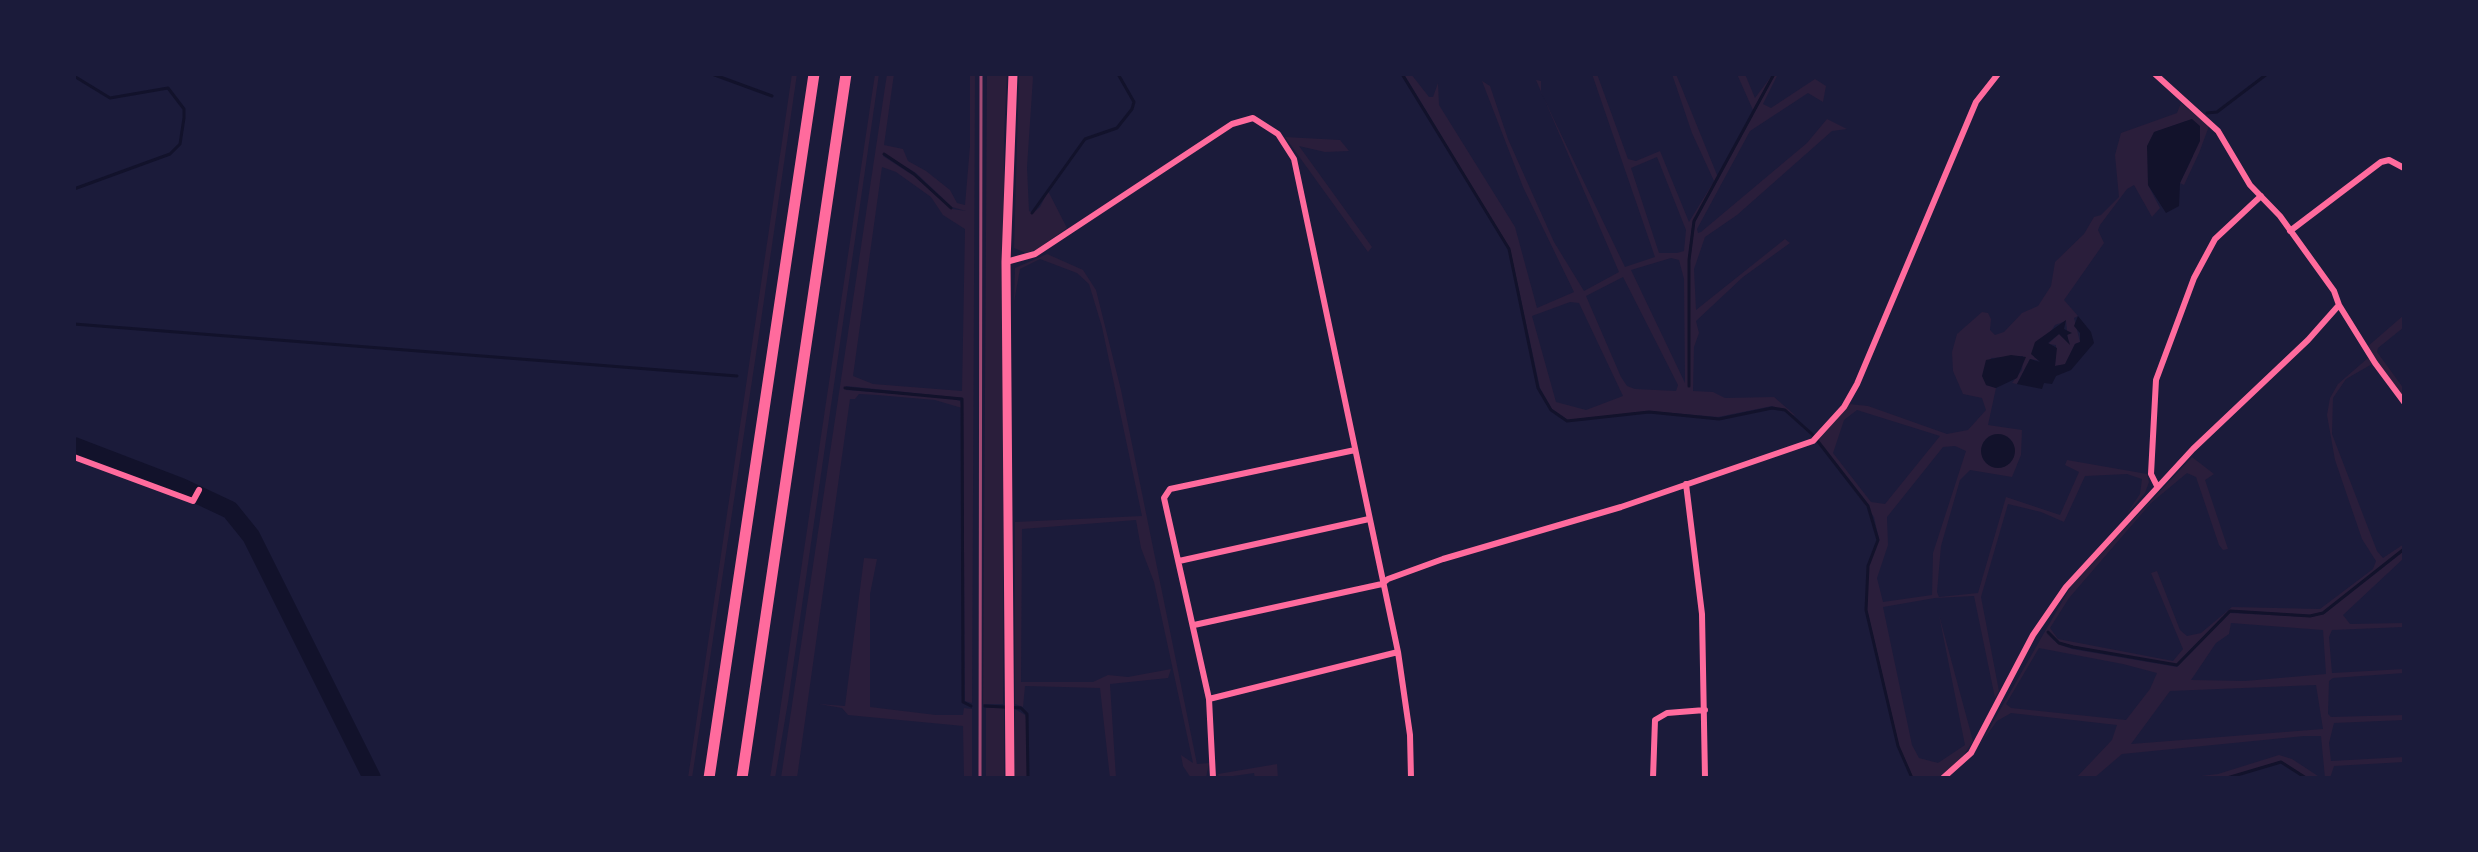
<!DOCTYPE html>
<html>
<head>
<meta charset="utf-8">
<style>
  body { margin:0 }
  #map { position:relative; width:2478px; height:852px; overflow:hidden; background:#1b1b3a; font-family:Merriweather,serif }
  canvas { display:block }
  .frame { position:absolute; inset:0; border:76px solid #1b1b3a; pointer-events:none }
</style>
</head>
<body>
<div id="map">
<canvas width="2478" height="852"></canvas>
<div class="frame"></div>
</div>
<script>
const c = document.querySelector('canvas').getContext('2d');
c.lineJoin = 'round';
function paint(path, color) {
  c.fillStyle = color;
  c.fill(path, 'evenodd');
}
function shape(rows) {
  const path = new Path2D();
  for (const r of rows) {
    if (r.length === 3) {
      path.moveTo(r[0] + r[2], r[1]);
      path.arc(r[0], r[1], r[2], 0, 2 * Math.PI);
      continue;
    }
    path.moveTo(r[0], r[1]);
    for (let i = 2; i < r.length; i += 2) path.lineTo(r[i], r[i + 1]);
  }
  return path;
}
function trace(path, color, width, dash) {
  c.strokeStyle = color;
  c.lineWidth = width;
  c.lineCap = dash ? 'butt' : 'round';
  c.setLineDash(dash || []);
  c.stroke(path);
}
const green = shape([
  [792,74,797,74,758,341,692,778,688,778],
  [875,74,879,74,788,702,775,778,770,778],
  [887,74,894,74,884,145,903,149,908,161,926,171,950,190,957,203,965,205,970,146,970,74,975,74,972,703,965,701,963,398,846,386,846,390,950,398,960,401,962,408,935,400,877,395,859,394,855,399,850,399,797,778,781,778],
  [883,153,916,173,952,207,966,211,952,209,914,176,883,156],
  [882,167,896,172,931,197,943,215,965,229,962,391,873,384,853,376],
  [987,74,1007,74,1004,135,1003,704,983,704],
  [1019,74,1032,74,1033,78,1027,167,1029,211,1033,213,1040,207,1048,191,1067,228,1038,249,1026,253,1014,248],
  [1404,74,1411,74,1429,97,1433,97,1438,83,1439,105,1515,227,1537,308,1574,292,1523,187,1482,81,1490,86,1508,139,1554,242,1584,291,1619,272,1536,80,1541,81,1541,92,1556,124,1625,267,1655,257,1592,74,1597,74,1628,159,1636,161,1660,151,1689,222,1714,181,1692,133,1672,74,1676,74,1717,175,1721,174,1693,221,1691,235,1688,260,1689,388,1690,260,1695,222,1775,74,1778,74,1763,104,1771,108,1815,79,1826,86,1823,102,1808,93,1750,131,1697,229,1698,233,1701,232,1807,143,1827,119,1847,129,1832,131,1737,215,1705,237,1694,269,1696,310,1785,239,1790,243,1743,277,1696,321,1699,333,1694,347,1693,391,1713,392,1725,398,1774,397,1796,416,1772,406,1718,417,1649,411,1568,420,1552,409,1540,388,1510,249],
  [1657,157,1686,230,1684,251,1677,253,1659,253,1631,168],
  [1671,258,1679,260,1684,279,1685,383,1631,270],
  [1623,277,1678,385,1676,391,1635,389,1627,386,1621,377,1586,296],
  [1570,302,1579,303,1623,396,1586,410,1556,402,1532,316],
  [1737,74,1745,74,1755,98,1773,74,1753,110],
  [2181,103,2209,126,2199,153,2184,185,2180,183,2193,156,2192,119,2155,132,2148,185,2160,208,2152,217,2134,185,2127,189,2100,225,2098,230,2104,243,2064,300,2078,316,2074,318,2080,342,2075,344,2065,365,2055,366,2056,345,2048,344,2059,334,2068,341,2066,321,2055,325,2034,357,2041,361,2030,359,2017,384,2012,383,2022,370,2023,356,1991,358,1986,385,1996,388,1988,425,2022,430,2021,455,2012,477,1970,470,1960,480,1941,546,1937,592,1939,597,1978,593,2006,497,2060,515,2079,472,2065,465,2067,460,2147,474,2149,482,2145,493,2126,515,2140,494,2142,479,2127,474,2085,476,2064,522,2041,512,2008,504,1981,597,1999,691,1995,698,1974,596,1935,598,1883,607,1912,745,1919,758,1938,763,1965,745,1939,615,1973,741,1960,761,1939,778,1913,778,1899,746,1867,609,1868,566,1879,540,1874,517,1818,441,1849,404,1868,406,1947,434,1968,430,1986,410,1982,398,1963,394,1953,371,1952,352,1957,334,1982,312,1988,313,1991,319,1990,330,1995,335,2004,332,2022,313,2038,306,2051,286,2055,262,2084,234,2094,217,2101,215,2119,197,2115,155,2121,133,2177,113],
  [1857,410,1940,436,1885,504,1871,502,1833,453,1844,420],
  [1955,446,1966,451,1933,553,1932,595,1883,602,1877,578,1888,545,1887,517,1943,447],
  [1285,137,1340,140,1349,151,1325,152,1299,146,1372,247,1368,252],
  [1047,254,1083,270,1096,290,1121,390,1197,764,1209,763,1206,778,1191,778,1183,766,1181,755,1193,763,1154,582,1141,548,1136,520,1022,529,1021,682,1093,682,1108,675,1128,677,1171,669,1168,678,1110,684,1116,778,1110,778,1100,688,1025,686,1023,707,1015,704,1015,522,1142,516,1102,327,1089,284,1077,273,1040,259,1020,269,1014,302,1015,268],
  [2404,315,2404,327,2378,348,2377,352,2404,389,2404,398,2367,347],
  [2368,358,2372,364,2346,379,2333,398,2332,434,2377,551,2383,558,2404,544,2404,548,2323,612,2310,615,2229,610,2176,665,2073,646,2059,642,2046,633,2058,644,2072,649,2177,667,2230,613,2310,617,2324,614,2404,551,2404,558,2343,615,2350,624,2404,623,2404,627,2332,630,2329,637,2332,673,2404,669,2404,673,2333,678,2329,681,2328,714,2331,717,2404,715,2404,720,2334,723,2329,743,2331,761,2404,757,2404,762,2334,766,2330,778,2325,778,2321,736,2304,736,2122,754,2094,778,2076,778,2112,740,2117,725,2011,713,1997,721,1981,743,2071,586,2192,457,2214,474,2205,480,2228,549,2223,550,2219,545,2196,477,2187,473,2151,503,2069,598,2050,628,2058,639,2173,661,2183,649,2151,573,2157,571,2180,630,2187,636,2201,633,2232,607,2320,609,2373,569,2376,561,2362,539,2335,460,2327,415,2330,398,2338,384],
  [2231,623,2323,630,2326,674,2245,681,2191,680,2216,643,2229,634],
  [2039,648,2123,664,2157,673,2150,689,2126,720,2011,708,2006,704],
  [2316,685,2323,729,2131,744,2170,691],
  [864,558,877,559,870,594,870,707,936,715,963,715,964,708,972,709,972,778,964,778,963,726,848,715,842,708,819,704,845,706],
  [986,708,1004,708,1004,778,986,778],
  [1015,709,1025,715,1027,722,1027,778,1015,778],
  [2279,755,2292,759,2321,778,2308,778,2281,761,2225,778,2184,778,2218,774],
  [1277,764,1278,778,1255,778,1254,773,1219,778,1218,774]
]);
const water = shape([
  [2192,119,2200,126,2200,141,2180,183,2179,206,2166,213,2148,185,2147,146,2154,132],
  [2078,316,2091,332,2094,343,2071,370,2056,376,2052,384,2044,383,2042,389,2017,384,2030,359,2040,362,2031,354,2035,342,2066,320,2064,329,2072,333,2067,335,2070,345,2059,334,2048,343,2057,348,2055,366,2065,364,2075,344,2080,342,2080,333,2074,326],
  [2011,355,2026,357,2017,378,1996,388,1986,385,1982,376,1986,360],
  [1998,451,17]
]);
const stream = shape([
  [712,74,772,96],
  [1402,74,1509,249,1538,388,1551,410,1567,421,1649,412,1719,419,1772,408,1785,410,1813,435,1868,506,1878,540,1868,566,1866,610,1898,746,1912,778],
  [74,76,110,98,168,88,184,109,184,118,180,144,170,154,74,189],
  [2207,113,2217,112,2267,74],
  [884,154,914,174,951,208],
  [1032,213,1085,139,1117,128,1132,109,1134,102,1118,74],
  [74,324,737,376],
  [1689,386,1689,260,1694,221,1774,74],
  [845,388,962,399,963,702,971,706],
  [2048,632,2059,643,2073,647,2177,665,2230,611,2310,616,2323,613,2404,549],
  [985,706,1021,708,1027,714,1028,778],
  [2227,778,2281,762,2306,778]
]);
const river = shape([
  [74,446,181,487,230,510,251,536,372,778]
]);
const minor = shape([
  [2290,231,2381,162,2389,160,2404,168],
  [1006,262,1035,254,1232,124,1253,118,1278,134,1294,159,1398,652,1410,735,1411,778],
  [2339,305,2375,363,2404,402],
  [74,457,193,501,199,490],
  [1686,484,1702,614,1705,778],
  [2157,486,2151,474,2156,380,2194,278,2215,239,2261,196],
  [1179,561,1369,519],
  [1194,625,1382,584,1388,579,1443,559,1621,507,1813,441,1844,407,1857,384,1976,102,1998,74],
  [1209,699,1398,652],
  [1213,778,1209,699,1164,498,1170,489,1355,450],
  [1653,778,1655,720,1667,713,1705,710],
  [1943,778,1971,753,2033,635,2066,587,2193,449,2308,340,2339,305,2334,291,2280,216,2250,185,2218,131,2155,74]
]);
const primary = shape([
  [1010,778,1006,262,1013,74]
]);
const motorway = shape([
  [709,778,814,74],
  [742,778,846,74]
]);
const rail = shape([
  [980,778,981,74]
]);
paint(green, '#2a1e3b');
paint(water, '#12122b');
trace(stream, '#12122b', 3);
trace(river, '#12122b', 18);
trace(minor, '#ff6b9d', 6);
trace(primary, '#ff6b9d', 9);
trace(motorway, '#ff6b9d', 11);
trace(rail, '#a44b75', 3);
</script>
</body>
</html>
